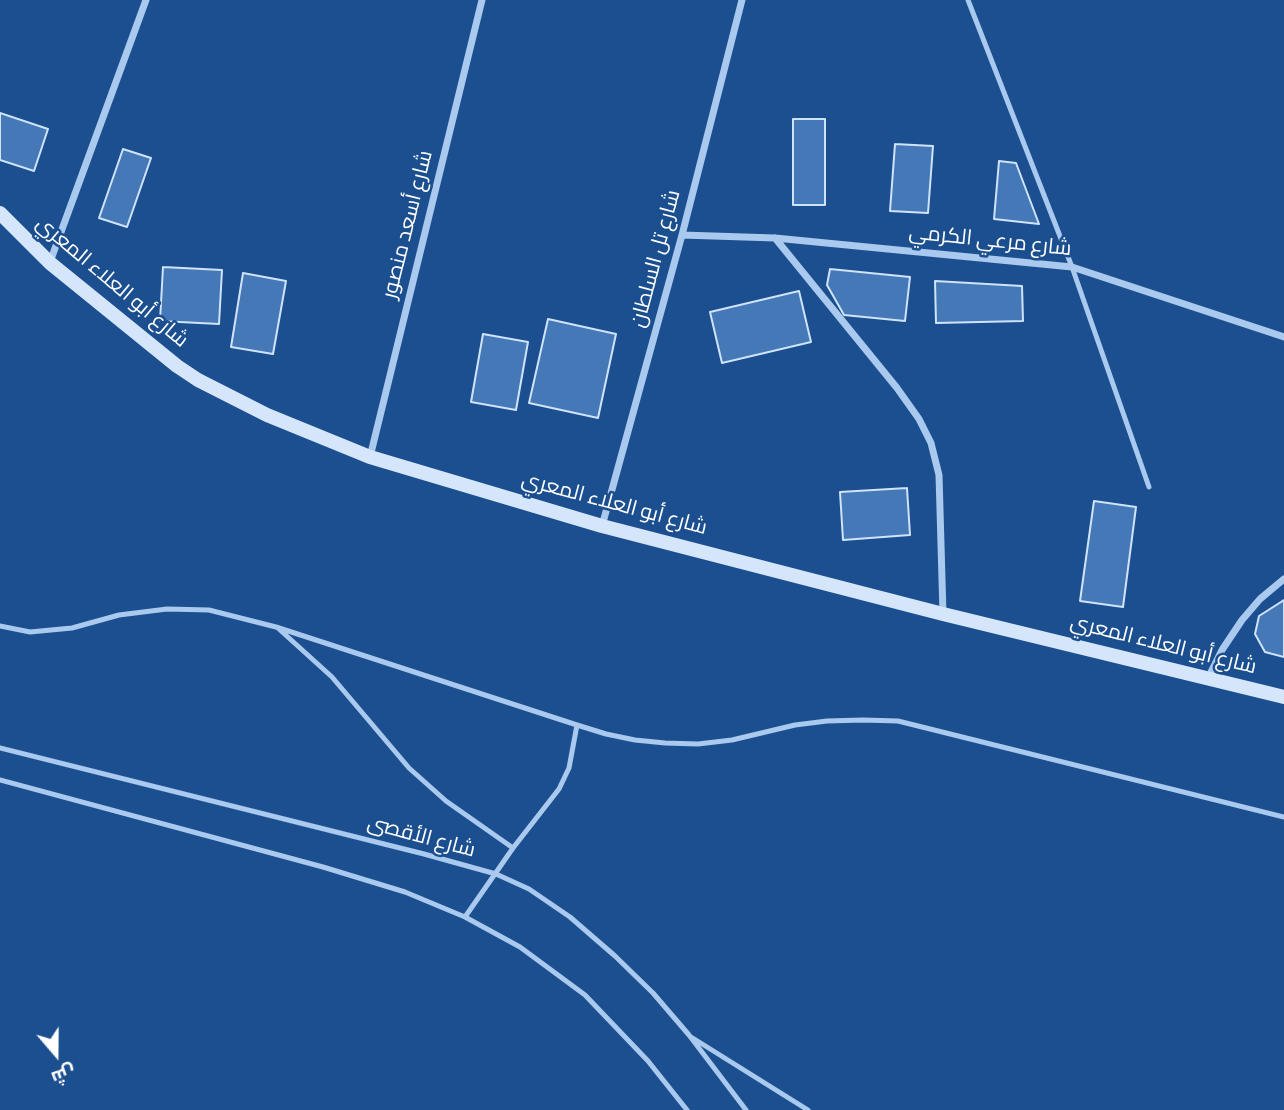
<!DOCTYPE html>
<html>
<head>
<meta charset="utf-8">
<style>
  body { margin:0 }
  #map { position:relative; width:1284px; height:1110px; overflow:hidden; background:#1b4f8f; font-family:"Source Sans 3",Cairo,sans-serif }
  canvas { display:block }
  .north { position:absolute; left:21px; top:1019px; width:70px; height:70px; -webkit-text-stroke:5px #1b4f8f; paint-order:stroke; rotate:160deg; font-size:19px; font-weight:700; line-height:28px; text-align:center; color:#fff }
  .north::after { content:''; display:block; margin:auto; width:24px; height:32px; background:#fff; clip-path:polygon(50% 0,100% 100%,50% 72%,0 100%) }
</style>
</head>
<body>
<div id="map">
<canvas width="1284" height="1110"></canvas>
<div class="north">ش</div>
</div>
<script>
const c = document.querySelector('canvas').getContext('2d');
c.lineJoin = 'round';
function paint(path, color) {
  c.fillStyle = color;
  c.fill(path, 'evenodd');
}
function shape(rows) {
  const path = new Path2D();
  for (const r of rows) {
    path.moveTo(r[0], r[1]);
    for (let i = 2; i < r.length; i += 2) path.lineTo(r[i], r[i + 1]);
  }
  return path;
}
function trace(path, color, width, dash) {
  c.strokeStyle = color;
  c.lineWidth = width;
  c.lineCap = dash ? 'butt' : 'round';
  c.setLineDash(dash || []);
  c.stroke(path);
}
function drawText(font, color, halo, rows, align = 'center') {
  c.font = font + ' "Source Sans 3",Cairo,sans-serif';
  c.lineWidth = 5;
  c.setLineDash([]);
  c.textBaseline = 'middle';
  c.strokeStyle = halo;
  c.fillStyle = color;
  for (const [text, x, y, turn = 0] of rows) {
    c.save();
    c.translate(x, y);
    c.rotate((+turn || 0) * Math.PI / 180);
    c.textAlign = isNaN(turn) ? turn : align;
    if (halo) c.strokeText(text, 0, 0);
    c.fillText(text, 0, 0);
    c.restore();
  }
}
const building = shape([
  [0,113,48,129,34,171,0,160,0,113],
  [793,119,825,119,825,205,793,205,793,119],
  [895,144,933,146,928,213,890,211,895,144],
  [123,149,151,158,127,227,99,218,123,149],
  [999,161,1016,163,1039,224,994,219,999,161],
  [163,267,222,270,219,324,160,321,163,267],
  [830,269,910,277,905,321,844,315,827,285,830,269],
  [243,273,286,281,273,354,231,347,243,273],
  [935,281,1022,286,1023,321,936,323,935,281],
  [799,291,811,342,722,363,710,312,799,291],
  [548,319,616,334,598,418,529,403,548,319],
  [483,334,528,342,516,410,471,402,483,334],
  [907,488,910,535,843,540,840,492,907,488],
  [1094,501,1136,507,1123,607,1080,601,1094,501],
  [1284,600,1284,657,1265,652,1255,634,1259,616,1284,600]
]);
const lane = shape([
  [968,0,1072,267,1149,487],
  [0,626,30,632,72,628,119,615,167,609,209,610,276,627,577,725,606,734,635,740,665,743,698,744,732,740,795,725,827,721,863,720,898,721,1284,817],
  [279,629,332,677,409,768,446,801,513,848],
  [0,748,424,854,496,874,529,889,570,917,615,956,653,993,689,1035,746,1110],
  [0,780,323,867,405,892,465,917,520,947,585,995,648,1061,687,1110],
  [465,917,513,848,559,789,569,768,577,725],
  [691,1037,808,1110]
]);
const street = shape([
  [682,235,775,238,1072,267,1284,337],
  [775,238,897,388,919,419,931,443,939,475,943,614],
  [50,262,146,0],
  [370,457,482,0],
  [602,526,682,235,742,0],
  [1208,678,1222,650,1242,620,1260,599,1284,579]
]);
const secondary = shape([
  [0,213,50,263,177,366,198,380,267,415,370,457,602,526,943,614,1284,697]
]);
const streetNames = [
  ["شارع أسعد منصور",409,225,-76],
  ["شارع مرعي الكرمي",990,242,6],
  ["شارع تل السلطان",657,259,-75],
  ["شارع أبو العلاء المعري",111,283,40],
  ["شارع أبو العلاء المعري",614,505,15],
  ["شارع أبو العلاء المعري",1163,646,14],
  ["شارع الأقصى",421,838,15]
];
paint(building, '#4478b7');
trace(building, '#cfe3fa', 2);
trace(lane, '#a9c9ee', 5);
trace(street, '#a9c9ee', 7);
trace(secondary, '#d6e6fa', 14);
drawText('21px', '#fff', '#1b4f8f', streetNames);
</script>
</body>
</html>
